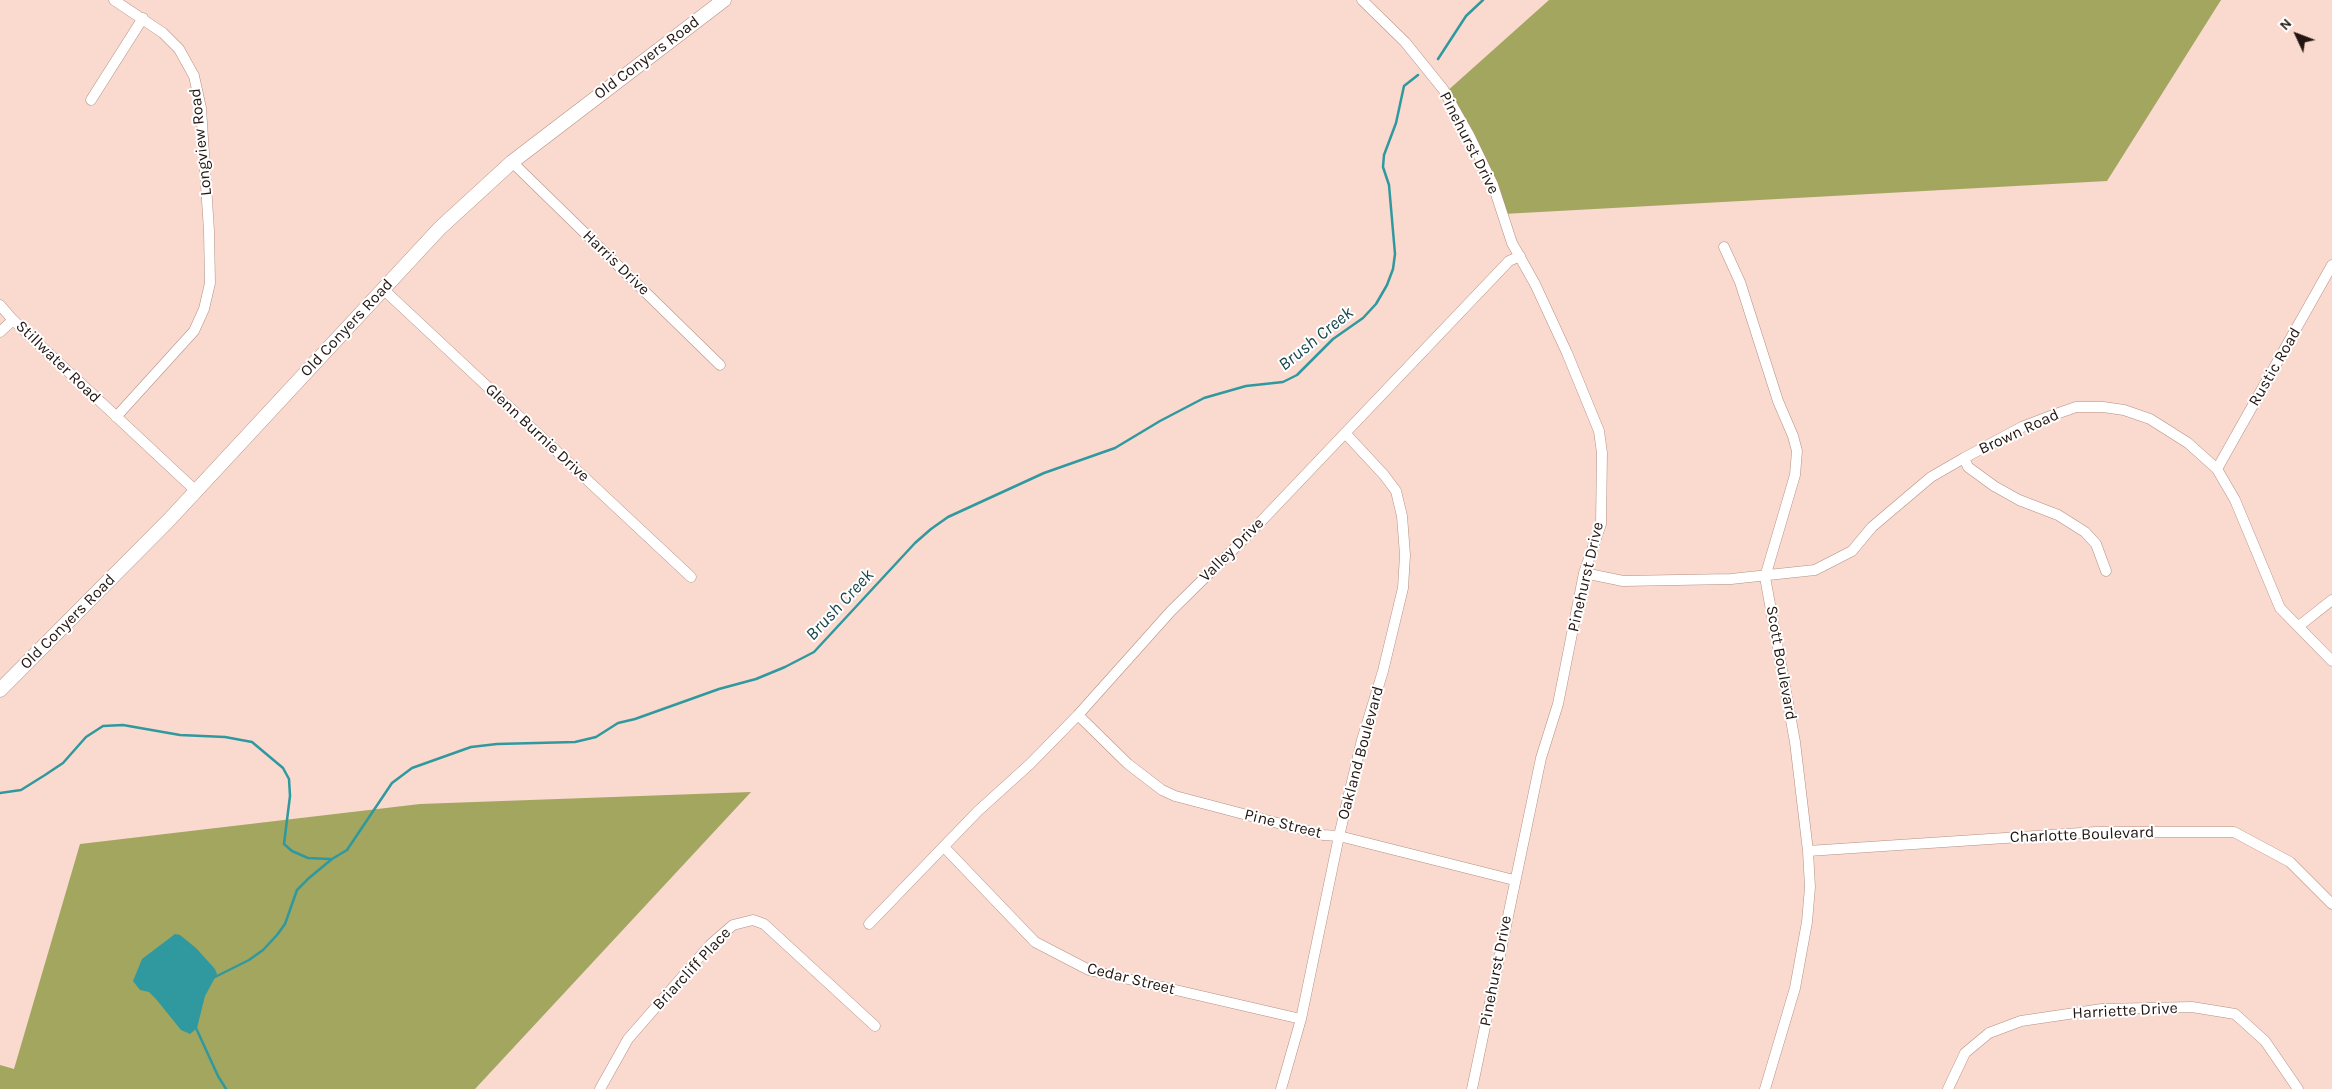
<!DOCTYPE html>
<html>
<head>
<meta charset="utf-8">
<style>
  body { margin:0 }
  #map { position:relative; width:2332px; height:1089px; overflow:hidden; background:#fad9ce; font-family:Karla,sans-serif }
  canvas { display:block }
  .north { position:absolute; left:2272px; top:10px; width:50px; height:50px; -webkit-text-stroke:4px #fff; paint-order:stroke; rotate:313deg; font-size:14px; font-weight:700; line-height:20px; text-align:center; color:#231510 }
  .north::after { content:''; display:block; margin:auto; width:18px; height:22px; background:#231510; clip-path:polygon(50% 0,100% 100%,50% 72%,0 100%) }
</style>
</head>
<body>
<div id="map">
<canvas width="2332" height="1089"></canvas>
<div class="north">N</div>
</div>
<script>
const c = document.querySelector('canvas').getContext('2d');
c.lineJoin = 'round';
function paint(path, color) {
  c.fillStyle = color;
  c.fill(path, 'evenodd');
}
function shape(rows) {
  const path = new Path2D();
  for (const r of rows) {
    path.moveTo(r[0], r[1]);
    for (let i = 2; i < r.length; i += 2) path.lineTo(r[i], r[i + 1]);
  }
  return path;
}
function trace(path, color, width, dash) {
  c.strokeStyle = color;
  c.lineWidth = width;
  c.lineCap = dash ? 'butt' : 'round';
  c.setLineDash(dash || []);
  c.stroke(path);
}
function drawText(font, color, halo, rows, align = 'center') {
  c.font = font + ' Karla,sans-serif';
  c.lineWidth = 4;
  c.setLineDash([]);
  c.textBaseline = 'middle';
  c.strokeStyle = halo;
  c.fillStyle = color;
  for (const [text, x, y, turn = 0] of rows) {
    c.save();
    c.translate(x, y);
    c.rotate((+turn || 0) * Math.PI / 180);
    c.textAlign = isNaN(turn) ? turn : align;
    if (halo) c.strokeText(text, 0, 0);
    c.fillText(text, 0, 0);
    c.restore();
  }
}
const forest = shape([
  [1549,0,2221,0,2107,181,1503,214,1445,93],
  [751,792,475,1089,0,1089,0,1065,14,1069,80,844,420,804]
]);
const water = shape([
  [175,934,180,935,196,948,215,969,217,974,205,996,197,1028,190,1034,181,1030,156,999,149,992,140,990,133,981,142,959]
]);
const stream = shape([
  [1438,59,1466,16,1483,0],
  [0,793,21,790,45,775,63,763,86,737,103,726,123,725,180,735,225,737,252,742,283,768,289,779,290,796,284,844,292,851,308,858,330,859],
  [215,977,249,960,263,950,277,935,285,924,297,890,309,878,332,859,347,850,392,783,412,768,471,747,497,744,575,742,596,737,618,723,635,719,719,689,756,679,785,667,814,652,915,543,931,529,948,517,1044,473,1115,448,1160,421,1204,398,1246,386,1283,382,1297,375,1333,339,1363,318,1376,304,1387,285,1393,269,1395,254,1389,185,1383,167,1384,155,1396,123,1404,86,1418,75],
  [196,1028,218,1076,226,1089]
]);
const street = shape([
  [114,0,163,33,179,49,194,76,201,108,209,231,210,283,204,309,194,331,116,417],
  [1362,0,1405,42,1443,89,1469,135,1493,185,1512,243,1535,284,1567,353,1599,431,1602,453,1601,524,1584,573,1558,704,1541,758,1472,1089],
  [91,100,143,18],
  [512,162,720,365],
  [1724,247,1740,282,1778,401,1793,436,1797,451,1795,475,1765,577,1795,742,1808,851,1810,887,1807,922,1795,988,1765,1089],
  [383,289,691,577],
  [0,305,13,320,196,491],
  [0,332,13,320],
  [1964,458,1968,467,1994,486,2019,500,2058,515,2085,532,2096,544,2106,571],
  [2217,469,2332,265],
  [1584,573,1623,581,1731,579,1815,570,1852,551,1872,527,1931,477,1964,458,2022,427,2056,414,2076,407,2103,407,2124,410,2150,419,2188,443,2217,469,2235,500,2280,608,2332,661],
  [2299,626,2332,600],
  [1078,715,1128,764,1162,790,1175,796,1323,835,1339,836,1514,880],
  [944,847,1035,942,1089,970,1301,1019],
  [1808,851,2096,832,2234,832,2290,862,2332,904],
  [869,924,978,811,1030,764,1078,715,1171,611,1250,533,1509,261,1520,256],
  [600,1089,628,1039,710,945,733,925,753,920,764,924,875,1026],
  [1281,1089,1301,1019,1339,836,1362,740,1383,671,1403,588,1405,555,1402,516,1396,491,1384,475,1345,433],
  [1948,1089,1965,1053,1989,1033,2021,1021,2102,1009,2192,1007,2235,1014,2265,1041,2298,1089]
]);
const secondary = shape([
  [0,690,169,520,440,228,512,162,724,0]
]);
const streetNames = [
  ["Old Conyers Road",647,58,-37],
  ["Longview Road",201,142,-96],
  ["Pinehurst Drive",1469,143,63],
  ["Harris Drive",616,263,44],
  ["Old Conyers Road",347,328,-47],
  ["Stillwater Road",58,362,44],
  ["Rustic Road",2275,367,-60],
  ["Brown Road",2019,432,-25],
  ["Glenn Burnie Drive",537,433,43],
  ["Valley Drive",1232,550,-45],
  ["Pinehurst Drive",1586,577,-77],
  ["Old Conyers Road",68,622,-45],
  ["Scott Boulevard",1781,663,80],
  ["Oakland Boulevard",1361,753,-75],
  ["Pine Street",1283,824,14],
  ["Charlotte Boulevard",2082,835,-2],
  ["Briarcliff Place",692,969,-47],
  ["Pinehurst Drive",1496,971,-79],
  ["Cedar Street",1131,979,14],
  ["Harriette Drive",2125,1011,-3]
];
const waterNames = [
  ["Brush Creek",1316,339,-39],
  ["Brush Creek",840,605,-47]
];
paint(forest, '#a2a65f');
paint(water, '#2f999f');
trace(stream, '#2f999f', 2.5);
trace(street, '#b59083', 11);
trace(secondary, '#b59083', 15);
trace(street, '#fff', 10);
trace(secondary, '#fff', 14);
drawText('16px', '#231510', '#fff', streetNames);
drawText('italic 18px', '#19474a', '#fff', waterNames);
</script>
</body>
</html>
